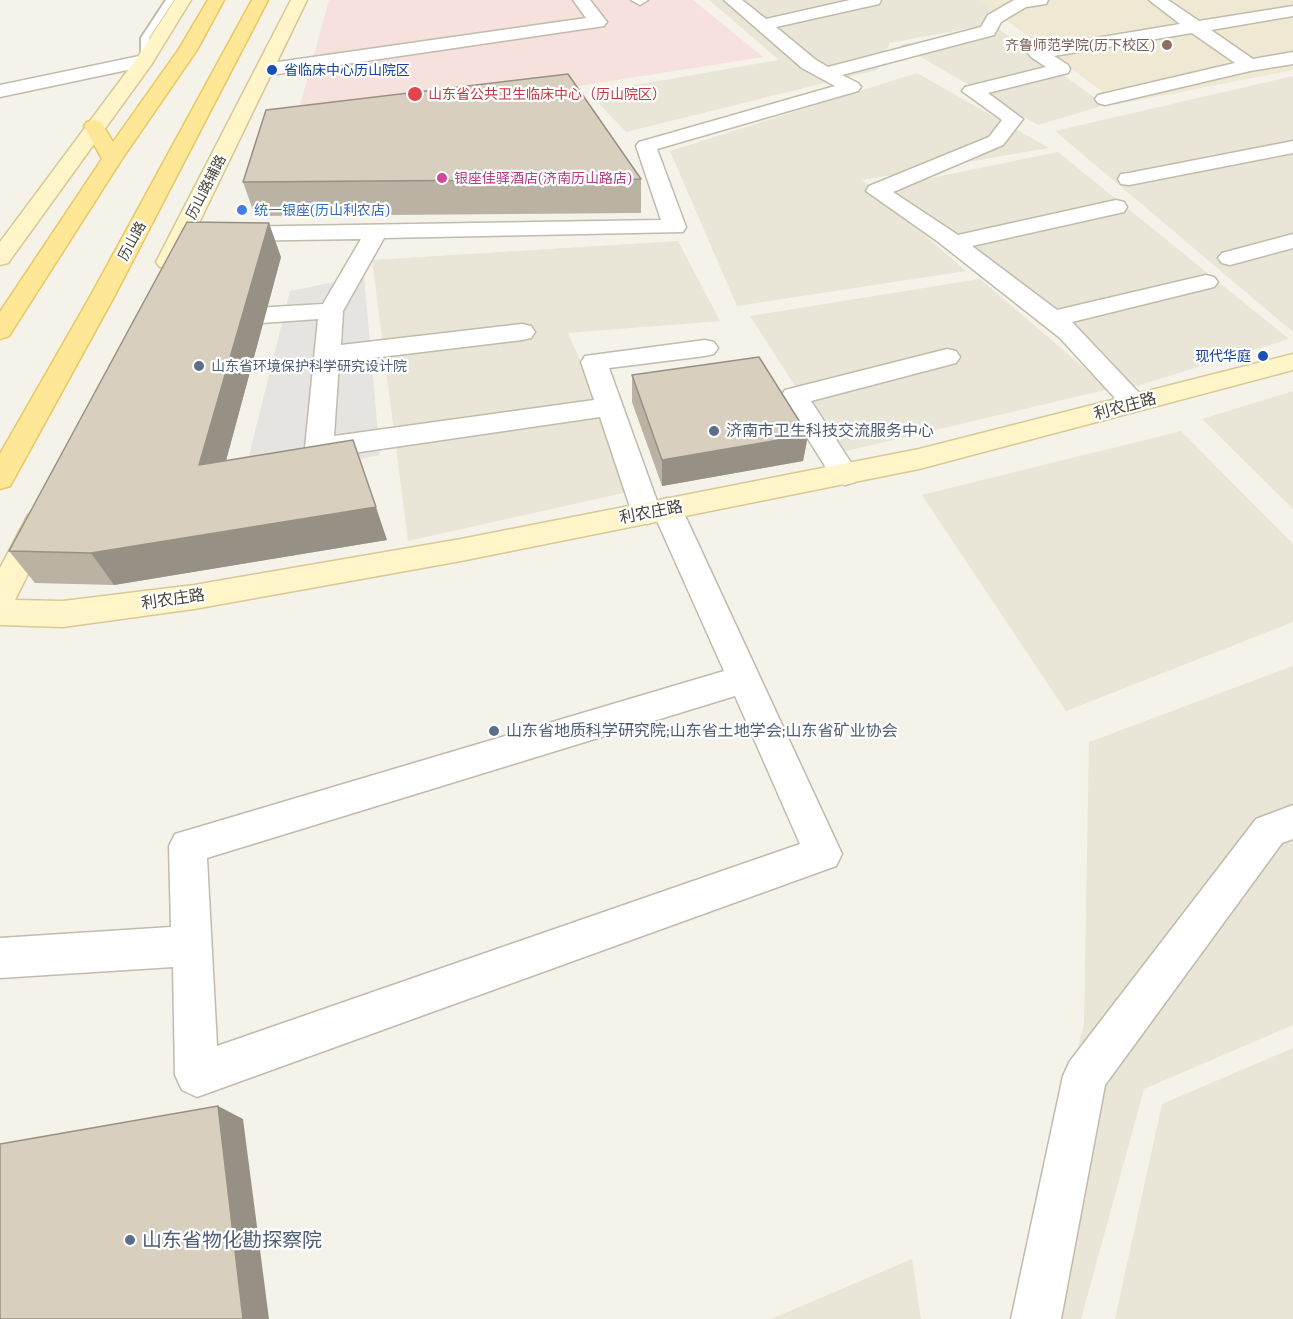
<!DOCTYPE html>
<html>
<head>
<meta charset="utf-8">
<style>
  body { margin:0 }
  canvas { display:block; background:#f5f2e9 }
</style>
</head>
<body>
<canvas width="1293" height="1319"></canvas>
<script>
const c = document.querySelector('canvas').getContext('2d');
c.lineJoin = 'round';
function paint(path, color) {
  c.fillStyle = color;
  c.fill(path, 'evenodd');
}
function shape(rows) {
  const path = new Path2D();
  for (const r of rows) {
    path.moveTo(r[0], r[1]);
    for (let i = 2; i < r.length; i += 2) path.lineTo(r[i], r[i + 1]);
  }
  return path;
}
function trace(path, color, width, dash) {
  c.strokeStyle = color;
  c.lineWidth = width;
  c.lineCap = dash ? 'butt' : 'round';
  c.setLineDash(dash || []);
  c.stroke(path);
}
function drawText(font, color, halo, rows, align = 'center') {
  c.font = font + ' "Exo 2","Noto Sans SC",sans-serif';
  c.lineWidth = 4.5;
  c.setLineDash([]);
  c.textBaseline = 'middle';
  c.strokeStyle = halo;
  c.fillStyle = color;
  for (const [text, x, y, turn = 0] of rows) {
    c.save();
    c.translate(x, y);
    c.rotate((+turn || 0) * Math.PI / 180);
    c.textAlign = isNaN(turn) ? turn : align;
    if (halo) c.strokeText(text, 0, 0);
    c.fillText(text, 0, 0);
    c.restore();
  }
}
const residential = shape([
  [709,0,979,0,1008,21,890,43,877,70,626,132,589,93,779,60],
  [996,27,1105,105,1038,125,900,45],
  [917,73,1049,148,862,180,966,271,737,306,670,151],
  [1293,76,1293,332,1055,131],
  [1058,152,1289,339,1133,387,887,187],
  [678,241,720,321,568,333,637,490,408,541,372,260],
  [980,279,1109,389,838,453,750,316],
  [1293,391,1293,509,1202,419],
  [1181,431,1293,544,1293,622,1066,711,922,495],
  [1293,666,1293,1025,1144,1089,1081,1319,1010,1319,1084,1024,1089,742],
  [1293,1048,1293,1319,1115,1319,1162,1104],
  [912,1259,921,1319,771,1319]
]);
const education = shape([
  [979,0,1293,0,1293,70,1119,104]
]);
const medical = shape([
  [329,0,693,0,763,57,293,131]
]);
const parking = shape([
  [364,276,380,455,242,483,290,291]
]);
const lane = shape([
  [166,0,174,0,149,38,149,61,141,63,141,38,166,0]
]);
const street = shape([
  [573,0,590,0,607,22,604,26,264,76,255,70,264,64,586,18,573,0],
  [631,0,648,0,640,5,631,0],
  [724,0,742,0,766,19,850,0,881,0,879,4,776,27,816,60,828,67,981,27,988,15,1014,0,1048,0,1046,4,1026,7,1001,22,994,35,842,75,858,83,861,87,858,91,657,149,686,227,683,232,384,238,343,311,341,345,522,324,531,326,535,332,531,338,522,340,339,362,334,436,594,400,581,362,585,356,705,340,714,342,718,348,714,354,705,356,609,368,657,501,667,498,677,501,682,509,842,854,836,866,197,1097,182,1090,175,1075,173,967,0,978,0,938,171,927,169,846,175,834,724,671,657,521,647,524,637,521,632,513,600,417,319,458,309,455,305,448,318,319,220,326,211,323,208,318,211,313,220,310,323,304,361,239,227,241,219,239,216,234,219,229,227,227,661,220,636,146,639,142,835,86,802,68,724,0],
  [735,696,800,844,217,1046,207,858,735,696],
  [1149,0,1168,0,1199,21,1293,6,1293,16,1211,30,1253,59,1293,52,1293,64,1250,71,1105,105,1098,103,1095,99,1098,95,1235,63,1192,33,1054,56,1068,65,1070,69,1068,73,988,93,1023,119,1003,145,893,192,958,235,1116,200,1124,202,1127,207,1124,212,972,246,1057,310,1206,275,1214,277,1218,282,1214,287,1072,322,1143,397,1147,403,1143,409,1134,412,1125,409,1060,338,937,241,866,191,869,186,989,137,1002,120,962,91,965,87,1046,67,1031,57,1028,53,1031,49,1180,24,1149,0],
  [144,55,151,57,153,61,151,65,0,97,0,85,144,55],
  [1293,141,1293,153,1129,185,1121,184,1118,179,1121,174,1129,173,1293,141],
  [1293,234,1293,248,1230,265,1222,263,1218,258,1222,253,1293,234],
  [947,349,956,351,960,357,956,363,811,401,859,475,855,482,845,485,835,482,781,396,785,390,947,349],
  [1293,805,1293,839,1282,843,1105,1085,1061,1319,1011,1319,1063,1076,1070,1061,1256,819,1293,805]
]);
const secondary = shape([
  [175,0,191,0,151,65,8,263,0,265,0,242,137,58,175,0],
  [291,0,307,0,180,262,176,267,160,267,156,262,291,0],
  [1293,354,1293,370,919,469,461,561,194,609,63,627,0,625,0,568,28,515,38,512,48,515,53,523,15,600,63,601,194,585,461,539,919,449,1293,354]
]);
const primary = shape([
  [208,0,224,0,197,50,122,159,9,336,0,339,0,312,102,159,84,126,87,122,94,120,101,122,113,142,179,49,208,0],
  [252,0,268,0,115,295,14,479,10,486,0,489,0,454,91,295,252,0]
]);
const wall = shape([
  [641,179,641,213,255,216,243,182],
  [281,257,226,460,387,540,114,585,35,583,9,551],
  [632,375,808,435,803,461,662,486,632,402]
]);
const shadedWall = shape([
  [269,223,281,257,216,498,199,465],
  [808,435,803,461,662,486,662,460],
  [376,507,387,540,114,585,91,553],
  [218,1106,243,1119,269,1319,243,1319]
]);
const building = shape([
  [568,74,641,179,243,182,266,110,568,74],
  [187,222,269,223,199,465,353,440,376,507,91,553,9,551,187,222],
  [759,357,808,435,662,460,632,375,759,357],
  [218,1106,243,1319,0,1319,0,1144,218,1106]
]);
const markers = [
  [1167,45,6,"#8d6e63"],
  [272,70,6,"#1a4fb4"],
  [415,94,8,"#e0444e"],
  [442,178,6,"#d1479c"],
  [242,210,6,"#3f7fe0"],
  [1263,356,6,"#1a4fb4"],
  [199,366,6,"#5c6f8a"],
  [714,431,6,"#5c6f8a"],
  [494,731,6,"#5c6f8a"],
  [130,1240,6,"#5c6f8a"]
];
const farEducationnames = [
  ["齐鲁师范学院(历下校区)",1155,45]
];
const farTransitnames = [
  ["省临床中心历山院区",284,70],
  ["现代华庭",1251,356,"right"]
];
const farHealthnames = [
  ["山东省公共卫生临床中心（历山院区）",428,94]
];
const farHotelnames = [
  ["银座佳驿酒店(济南历山路店)",454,178]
];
const farStreetnames = [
  ["历山路辅路",206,187,-63],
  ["历山路",132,241,-62]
];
const farShopnames = [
  ["统一银座(历山利农店)",254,210]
];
const farServicenames = [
  ["山东省环境保护科学研究设计院",211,366]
];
const streetNames = [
  ["利农庄路",1125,406,-15],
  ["利农庄路",651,512,-11],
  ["利农庄路",173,599,-8]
];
const serviceNames = [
  ["济南市卫生科技交流服务中心",726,431],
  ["山东省地质科学研究院;山东省土地学会;山东省矿业协会",506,731]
];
const nearServicenames = [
  ["山东省物化勘探察院",142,1240]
];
paint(residential, '#e9e5d7');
paint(education, '#efe8d2');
paint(medical, '#f6e1dc');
paint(parking, '#e6e4e1');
trace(lane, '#c1bbab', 4);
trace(street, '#c1bbab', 3);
trace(secondary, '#d7c997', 3);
trace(primary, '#eac862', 3);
paint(lane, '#fff');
paint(street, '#fff');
paint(secondary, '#fff5c9');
paint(primary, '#ffe798');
paint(wall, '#bab2a3');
paint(shadedWall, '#979185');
paint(building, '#d8cfbe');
trace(building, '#979185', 1.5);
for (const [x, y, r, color] of markers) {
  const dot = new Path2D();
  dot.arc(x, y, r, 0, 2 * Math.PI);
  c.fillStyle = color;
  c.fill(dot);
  trace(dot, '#fff', 2);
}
drawText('14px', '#785e54', '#fff', farEducationnames, 'right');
drawText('14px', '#164399', '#fff', farTransitnames, 'left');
drawText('14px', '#be3a42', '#fff', farHealthnames, 'left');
drawText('14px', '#b23c85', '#fff', farHotelnames, 'left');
drawText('14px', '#494337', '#fff', farStreetnames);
drawText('14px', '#366cbe', '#fff', farShopnames, 'left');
drawText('14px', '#4e5e75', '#fff', farServicenames, 'left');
drawText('16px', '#494337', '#fff', streetNames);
drawText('16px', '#4e5e75', '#fff', serviceNames, 'left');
drawText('20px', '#4e5e75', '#fff', nearServicenames, 'left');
</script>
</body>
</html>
